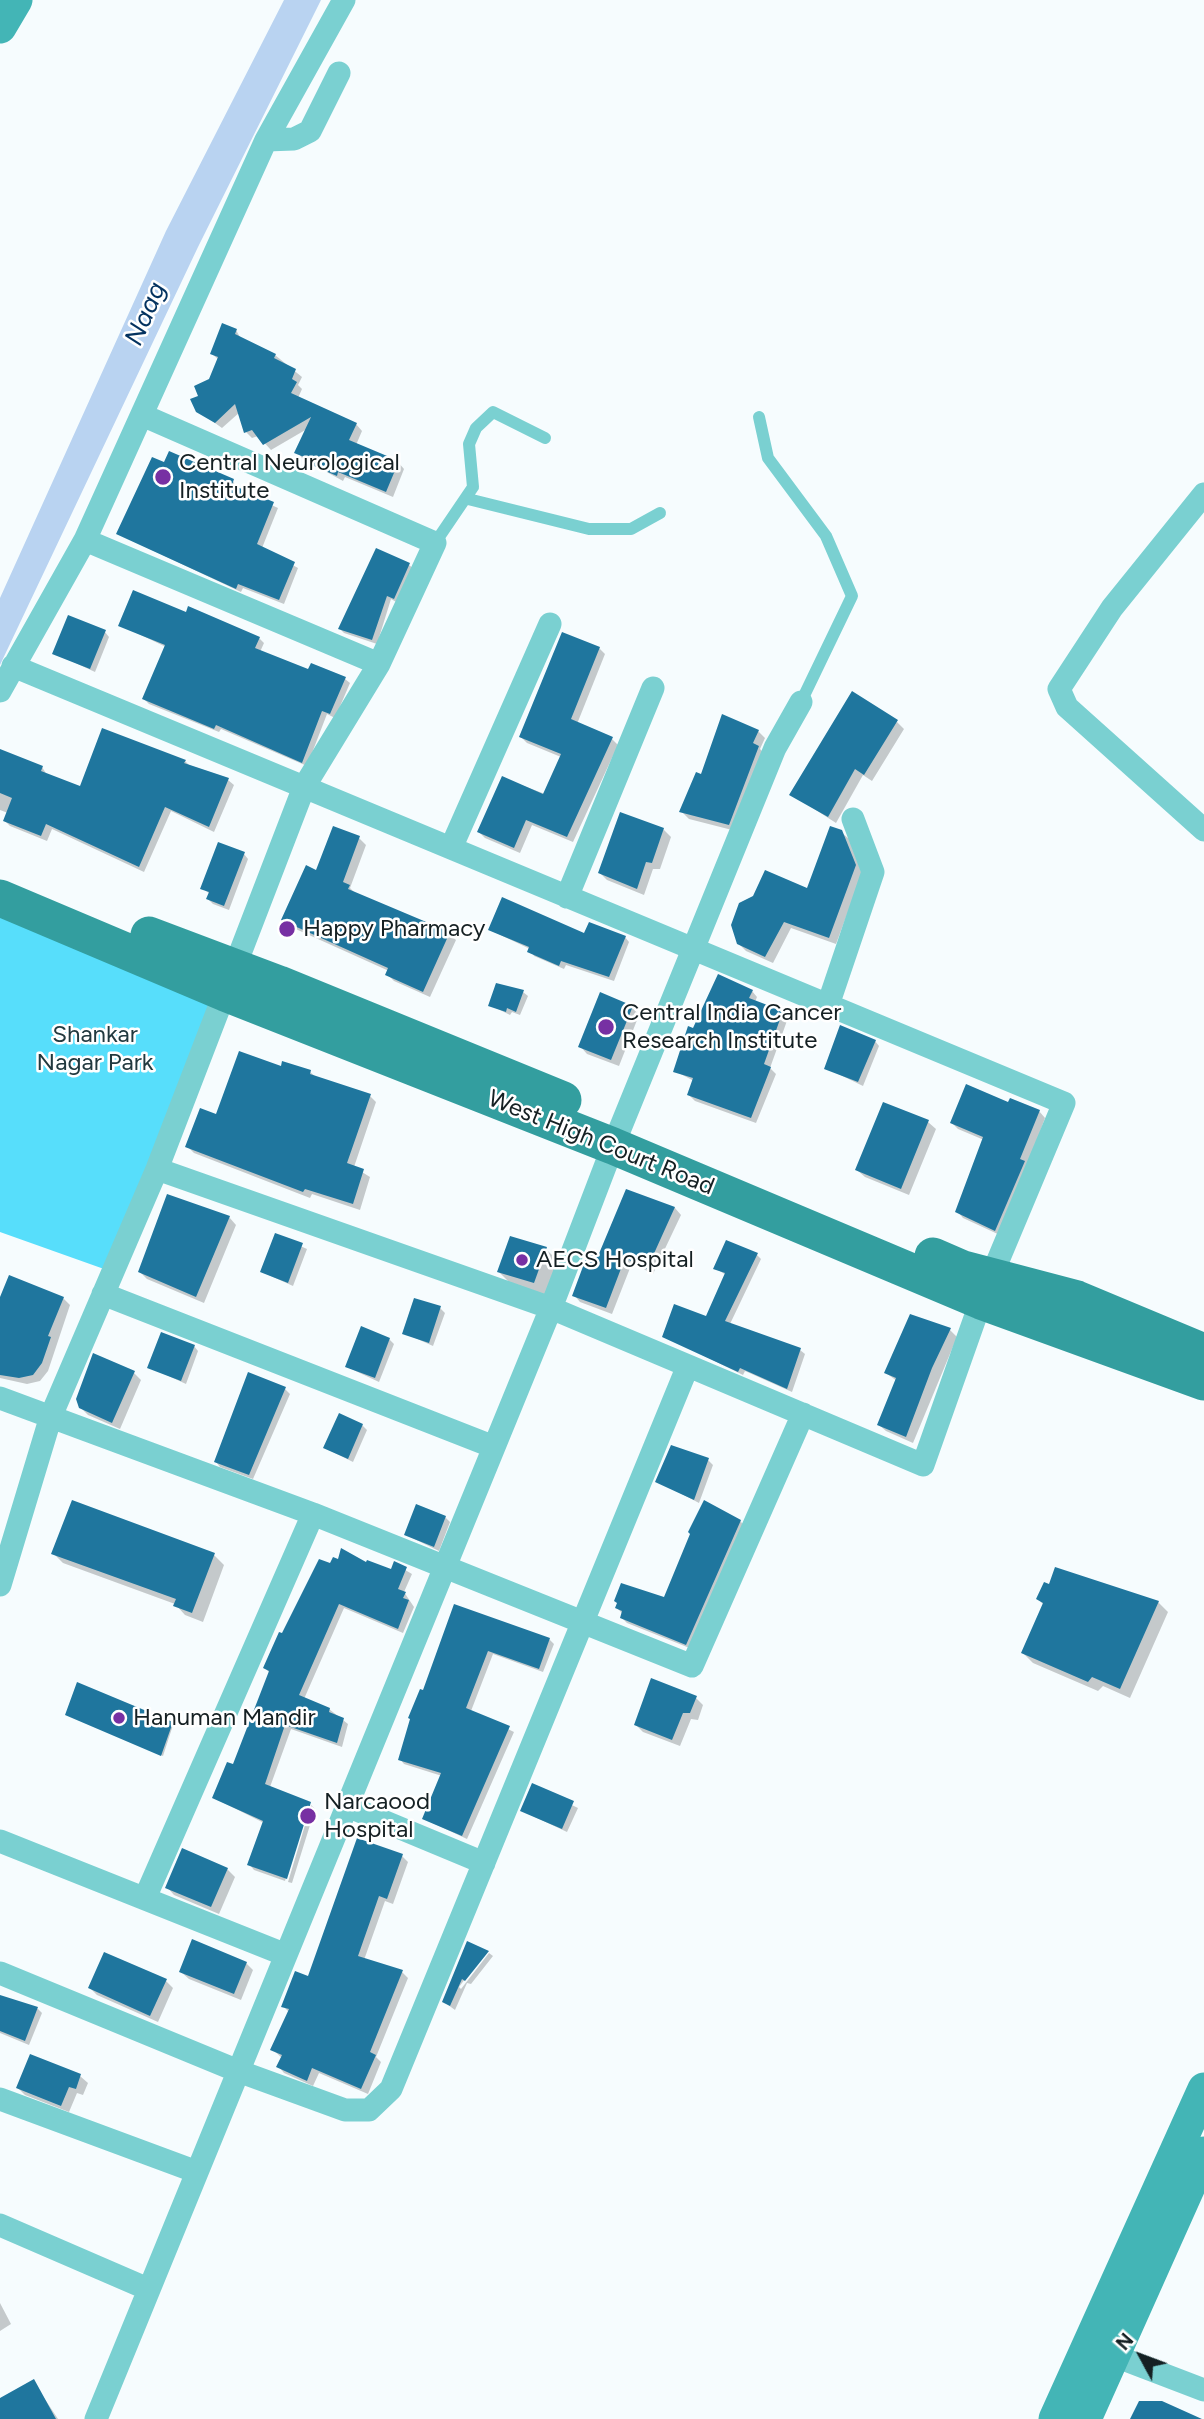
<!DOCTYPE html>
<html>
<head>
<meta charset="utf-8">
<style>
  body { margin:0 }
  #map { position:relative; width:1204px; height:2419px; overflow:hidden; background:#f6fcfe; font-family:Figtree,sans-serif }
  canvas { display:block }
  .north { position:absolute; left:1106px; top:2321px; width:70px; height:70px; -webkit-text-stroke:5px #fff; paint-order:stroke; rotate:311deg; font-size:19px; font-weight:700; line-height:28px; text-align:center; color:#152023 }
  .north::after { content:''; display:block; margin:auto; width:24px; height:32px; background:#152023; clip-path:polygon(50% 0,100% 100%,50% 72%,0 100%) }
</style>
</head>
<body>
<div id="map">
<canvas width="1204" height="2419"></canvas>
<div class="north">N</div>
</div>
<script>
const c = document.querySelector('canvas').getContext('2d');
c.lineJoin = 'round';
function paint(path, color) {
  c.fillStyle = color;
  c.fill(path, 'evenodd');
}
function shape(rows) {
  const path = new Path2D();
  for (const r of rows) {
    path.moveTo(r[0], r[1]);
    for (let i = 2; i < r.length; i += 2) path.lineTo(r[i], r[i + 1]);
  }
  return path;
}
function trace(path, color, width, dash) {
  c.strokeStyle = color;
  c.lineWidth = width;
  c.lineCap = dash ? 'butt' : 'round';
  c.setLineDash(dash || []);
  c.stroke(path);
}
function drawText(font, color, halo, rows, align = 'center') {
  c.font = font + ' Figtree,sans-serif';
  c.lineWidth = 5;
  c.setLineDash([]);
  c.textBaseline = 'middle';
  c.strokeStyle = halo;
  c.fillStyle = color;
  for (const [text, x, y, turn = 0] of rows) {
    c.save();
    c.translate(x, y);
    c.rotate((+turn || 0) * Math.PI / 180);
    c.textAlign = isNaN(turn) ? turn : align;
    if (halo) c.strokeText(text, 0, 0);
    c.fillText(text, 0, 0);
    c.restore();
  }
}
const green = shape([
  [0,903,219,996,104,1269,0,1232]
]);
const water = shape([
  [284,0,321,0,198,247,0,665,0,598,166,231]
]);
const shadow = shape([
  [236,330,241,339,275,355,302,377,298,385,302,389,298,398,356,424,362,431,356,445,398,462,404,469,393,497,345,477,343,481,303,459,297,452,307,429,271,450,258,436,252,438,246,432,240,412,222,428,198,411,201,396,219,360,212,354],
  [233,481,237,489,278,508,262,548,298,568,284,604,243,588,241,592,118,534],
  [409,565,414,569,398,603,391,599,377,644,344,633,340,629],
  [186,614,259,638,264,643,260,652,309,671,345,679,350,683,335,718,327,714,307,766,221,729,219,732,149,704,144,699,166,647,120,625],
  [105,632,109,637,95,672,54,653],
  [599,648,605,654,577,724,612,739,618,745,573,842,532,825,520,853,485,838,479,832,503,778,545,794,561,757,527,743,521,737],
  [897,722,904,729,872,781,863,775,836,823,791,794],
  [758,731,765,738,760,749,766,755,736,831,689,819,682,812,702,776],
  [0,753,42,767,47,775,81,788,185,761,191,767,228,780,234,785,214,832,171,811,144,872,52,829,47,841,10,826,5,821,8,813,0,810],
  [334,828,359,838,366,845,350,888,356,894,449,934,456,940,430,997,394,981,387,974,389,971,289,926,283,920,317,872],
  [663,829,671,837,660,869,653,869,644,895,607,880,600,873],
  [841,832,849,839,862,874,836,944,791,928,773,963,746,951,738,943,808,890],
  [244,854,248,859,229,910,213,904,208,899,210,894,202,888],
  [490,930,625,937,629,942,614,981,566,965,564,969,534,956,530,949],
  [752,991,757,997,755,1002,782,1012,788,1018,770,1068,776,1074,756,1123,695,1101,689,1095,694,1081,675,1071,694,1030],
  [523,992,528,996,520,1015,512,1012,510,1015,490,1005],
  [632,1007,639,1015,619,1066,587,1054,580,1046],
  [875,1041,879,1046,863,1086,826,1068],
  [282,1068,310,1072,316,1077,370,1096,376,1102,354,1167,370,1177,360,1210,312,1194,310,1198,194,1153,187,1146,217,1116],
  [884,1104,928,1122,936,1129,909,1195,865,1177,857,1170],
  [1009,1104,1039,1111,1045,1118,1002,1236,963,1218,957,1211,984,1140,958,1129,952,1123],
  [627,1191,675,1208,681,1215,653,1274,632,1263,612,1314,580,1302,574,1295,599,1259],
  [229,1217,236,1225,204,1303,147,1279,140,1272],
  [276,1235,307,1249,293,1286,262,1272],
  [546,1249,561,1264,549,1297,514,1287,499,1272],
  [757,1255,761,1259,730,1324,800,1350,805,1354,792,1392,745,1371,743,1375,664,1336,707,1319,726,1275,715,1268],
  [63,1298,70,1305,48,1371,40,1381,27,1384,0,1378,0,1302],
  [440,1308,445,1313,433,1346,404,1333],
  [911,1316,950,1330,957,1337,913,1443,886,1431,879,1425,897,1381,886,1373],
  [389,1339,394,1344,379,1382,347,1367],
  [194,1346,198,1351,186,1384,149,1367],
  [134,1373,141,1380,120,1429,88,1415,80,1407],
  [285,1389,290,1394,253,1479,220,1467,216,1462],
  [362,1425,367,1430,353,1462,325,1448],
  [708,1460,713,1465,699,1503,657,1481],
  [445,1517,450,1522,439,1551,406,1535],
  [740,1521,746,1527,692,1649,627,1623,622,1618,623,1614,617,1608,665,1599],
  [53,1553,214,1555,224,1565,203,1622,185,1615,175,1604,63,1563],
  [395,1564,412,1574,404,1592,414,1607,403,1633,344,1608,304,1699,329,1709,348,1724,342,1747,291,1729,270,1787,308,1803,285,1881,254,1870,249,1864,264,1823,214,1798,234,1766,270,1673,265,1668,283,1635,331,1566,367,1565,391,1572],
  [1038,1599,1158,1602,1168,1612,1130,1698,1103,1686,1098,1691,1033,1663,1023,1653,1044,1605],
  [455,1606,549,1639,554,1644,543,1672,493,1654,471,1711,514,1732,467,1839,424,1819,442,1776,404,1764,400,1759],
  [696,1698,703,1705,698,1720,691,1719,680,1746,643,1732,636,1725],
  [69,1716,172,1723,173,1725,163,1756],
  [533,1786,578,1808,567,1832,522,1811],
  [311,1805,315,1809,292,1883,288,1882],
  [402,1856,408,1862,393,1904,385,1901,364,1960,402,1972,408,1978,376,2057,381,2062,368,2094,319,2073,313,2086,284,2073,278,2066,282,2058,272,2049,289,2012,283,2006,309,1979],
  [227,1869,235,1877,219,1914,174,1895,167,1887],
  [468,1943,486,1951,459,1987,461,1989,489,1953,493,1956,471,1984,467,1983,455,2010,444,2002],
  [246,1963,253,1970,241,2000,189,1979,181,1972],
  [166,1981,173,1988,158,2022,97,1995,90,1988],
  [0,1997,38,2009,42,2013,29,2045,0,2033],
  [80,2076,88,2083,83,2095,77,2093,69,2112,25,2095,18,2088],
  [0,2303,11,2324,0,2331],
  [33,2381,58,2419,0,2419,0,2400]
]);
const building = shape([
  [222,323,237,329,235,334,276,354,274,358,296,369,292,379,297,382,291,393,357,423,349,440,399,461,386,492,338,472,337,476,307,463,309,459,294,453,311,417,263,445,252,430,244,433,235,404,215,423,196,412,190,399,198,396,194,386,209,379,218,357,210,354],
  [169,451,234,479,232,485,274,502,257,544,295,562,279,600,238,584,236,589,116,534,152,457,164,462],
  [376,548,410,563,394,599,387,596,372,640,338,629],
  [133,590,186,612,188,606,260,637,255,648,308,669,311,663,346,677,330,714,322,711,302,763,216,725,214,729,142,699,165,645,118,626],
  [68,615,106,630,90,669,52,654],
  [562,632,600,647,571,719,613,737,567,837,526,820,514,848,477,832,502,776,543,794,561,754,519,737],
  [852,691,898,720,864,775,855,769,828,817,789,795],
  [722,714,759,730,753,743,759,746,729,825,679,812,696,772,701,774],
  [102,728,186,760,184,763,229,778,209,827,165,807,139,867,46,824,41,836,3,821,12,798,0,793,0,749,43,766,41,771,80,786],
  [620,812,664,828,652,863,646,862,637,889,598,873],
  [333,826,360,836,343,882,350,885,348,889,450,932,423,992,385,975,388,968,281,920,306,865,316,870],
  [830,826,842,830,856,865,829,938,784,922,765,957,737,944,731,925,739,903,753,896,765,870,807,888],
  [218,842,245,852,224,906,206,899,209,892,200,889],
  [502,897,584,933,589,922,626,936,609,977,561,961,559,966,527,952,529,947,488,930],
  [718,974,753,990,749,998,783,1011,764,1064,771,1067,751,1118,687,1095,693,1078,673,1072,688,1026,693,1028],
  [496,983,524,990,516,1012,507,1008,506,1012,488,1006],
  [600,992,633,1006,611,1060,578,1047],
  [840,1025,876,1040,858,1082,824,1069],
  [239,1051,281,1066,282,1061,311,1070,310,1074,371,1094,347,1163,364,1169,353,1204,305,1189,303,1192,185,1147,200,1108,216,1114],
  [966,1084,1008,1102,1010,1098,1040,1110,1020,1159,1025,1161,995,1231,955,1212,983,1137,950,1123],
  [883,1102,929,1120,901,1189,855,1170],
  [626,1189,675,1207,647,1269,625,1258,606,1308,572,1296,588,1253,598,1256],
  [167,1194,230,1216,196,1297,138,1272],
  [275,1233,303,1243,288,1283,260,1272],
  [510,1236,547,1247,534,1283,497,1272],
  [726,1240,758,1253,725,1321,801,1348,787,1389,740,1368,738,1372,662,1337,674,1304,706,1316,725,1273,713,1269],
  [9,1275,64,1297,48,1336,51,1337,42,1363,33,1375,19,1378,0,1375,0,1297],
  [414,1298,441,1306,429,1343,402,1334],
  [910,1314,951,1328,932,1368,906,1437,877,1425,896,1378,884,1373],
  [361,1326,390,1338,375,1378,345,1367],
  [161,1332,195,1345,181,1381,147,1368],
  [93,1353,135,1371,112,1423,79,1408,76,1399],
  [248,1372,286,1387,249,1475,214,1462],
  [339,1413,363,1424,348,1459,323,1448],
  [671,1445,709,1458,694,1500,655,1482],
  [72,1500,215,1553,192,1613,173,1606,176,1599,51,1554],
  [704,1500,741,1520,686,1645,620,1618,622,1611,615,1608,617,1603,614,1601,621,1583,664,1597,690,1534,688,1532],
  [416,1504,446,1516,434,1547,404,1535],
  [341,1548,366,1562,367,1560,391,1569,394,1561,407,1567,398,1589,406,1592,403,1598,409,1600,398,1629,339,1604,299,1695,330,1708,329,1712,344,1718,337,1743,285,1725,265,1784,311,1802,287,1879,247,1865,263,1821,212,1798,227,1762,233,1764,269,1671,263,1668,279,1632,282,1633,319,1559,330,1563,333,1557,338,1559],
  [1055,1567,1159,1601,1120,1689,1092,1677,1088,1682,1021,1653,1043,1603,1036,1599,1044,1582,1049,1584],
  [454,1604,550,1638,539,1669,488,1651,466,1708,510,1726,462,1836,422,1819,441,1773,398,1760,410,1719,408,1718,420,1689,423,1690],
  [651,1678,697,1696,690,1713,683,1713,672,1740,634,1725],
  [77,1682,173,1722,161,1756,65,1715],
  [532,1783,574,1801,562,1829,520,1811],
  [357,1838,403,1854,387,1899,379,1896,358,1956,403,1970,370,2052,376,2055,361,2089,312,2068,307,2081,276,2067,282,2055,270,2050,289,2009,281,2007,295,1971,308,1976],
  [182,1848,228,1868,211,1907,165,1888],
  [192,1939,247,1962,234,1994,179,1972],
  [467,1941,489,1951,465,1981,462,1979,450,2006,442,2002],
  [104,1952,167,1979,150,2016,88,1988],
  [0,1995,38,2007,25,2041,0,2031],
  [30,2054,81,2074,76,2089,69,2087,61,2106,16,2088],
  [34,2379,56,2419,0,2419,0,2398],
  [1139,2401,1162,2401,1202,2419,1130,2419]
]);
const service = shape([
  [759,417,768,458,826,536,852,596,801,702],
  [468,499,589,529,631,529,660,513],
  [435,543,473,487,469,444,476,428,493,412,545,438]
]);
const minor = shape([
  [266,140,294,139,310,131,339,73],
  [1204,494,1112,608,1059,689,1067,707,1204,830],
  [85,540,379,664],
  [13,666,1064,1103,981,1301,923,1465,551,1308,157,1169],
  [0,691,85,540,266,140,344,0],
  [451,848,550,624],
  [567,897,653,688],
  [828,1005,873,872,853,819],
  [103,1294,494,1447],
  [0,1398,313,1514,692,1666,803,1414],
  [0,1585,51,1416,157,1169,304,787,379,664,435,543,142,415],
  [347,1806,484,1863],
  [0,1841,286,1955],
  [145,1898,313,1514],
  [0,1973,238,2071,345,2110,369,2110,391,2089,687,1368],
  [0,2099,197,2172],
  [0,2225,148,2289],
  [1102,2351,1204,2390],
  [96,2419,551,1308,613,1146,775,748,801,702]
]);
const secondary = shape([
  [0,27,16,0],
  [1055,2419,1204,2089],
  [1085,2419,1204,2153]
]);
const primary = shape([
  [0,898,225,993,613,1146,981,1301,1204,1382],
  [149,935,279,984,563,1100],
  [933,1256,963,1269,1077,1299,1204,1352]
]);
const markers = [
  [163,477,9,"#7730a3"],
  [287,929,9,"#7730a3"],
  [606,1027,9,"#7730a3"],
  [522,1260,7,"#7730a3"],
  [119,1718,7,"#7730a3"],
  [308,1816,9,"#7730a3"]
];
const poiNames = [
  ["Central Neurological",179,463],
  ["Institute",179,491],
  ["Happy Pharmacy",303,929],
  ["Central India Cancer",622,1013],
  ["Research Institute",622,1041],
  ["AECS Hospital",536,1260],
  ["Hanuman Mandir",133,1718],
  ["Narcaood",324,1802],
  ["Hospital",324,1830]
];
const parkNames = [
  ["Shankar",95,1035],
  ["Nagar Park",95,1063]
];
const streetNames = [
  ["West High Court Road",601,1143,22]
];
const waterNames = [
  ["Naag",146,314,-67]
];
paint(green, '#57defb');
paint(water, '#b9d3f1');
paint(shadow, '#0003');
paint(building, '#1f769e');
trace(service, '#7ad0d1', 12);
trace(minor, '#7ad0d1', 23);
trace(secondary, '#43b5b6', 33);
trace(primary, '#339e9f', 37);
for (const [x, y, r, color] of markers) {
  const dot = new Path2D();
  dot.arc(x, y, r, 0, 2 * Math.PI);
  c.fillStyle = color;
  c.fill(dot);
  trace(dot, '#fff', 2.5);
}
drawText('24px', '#152023', '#fff', poiNames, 'left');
drawText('24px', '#21393f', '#fff', parkNames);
drawText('24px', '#152023', '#fff', streetNames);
drawText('italic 26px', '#03325f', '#fff', waterNames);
</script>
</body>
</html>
